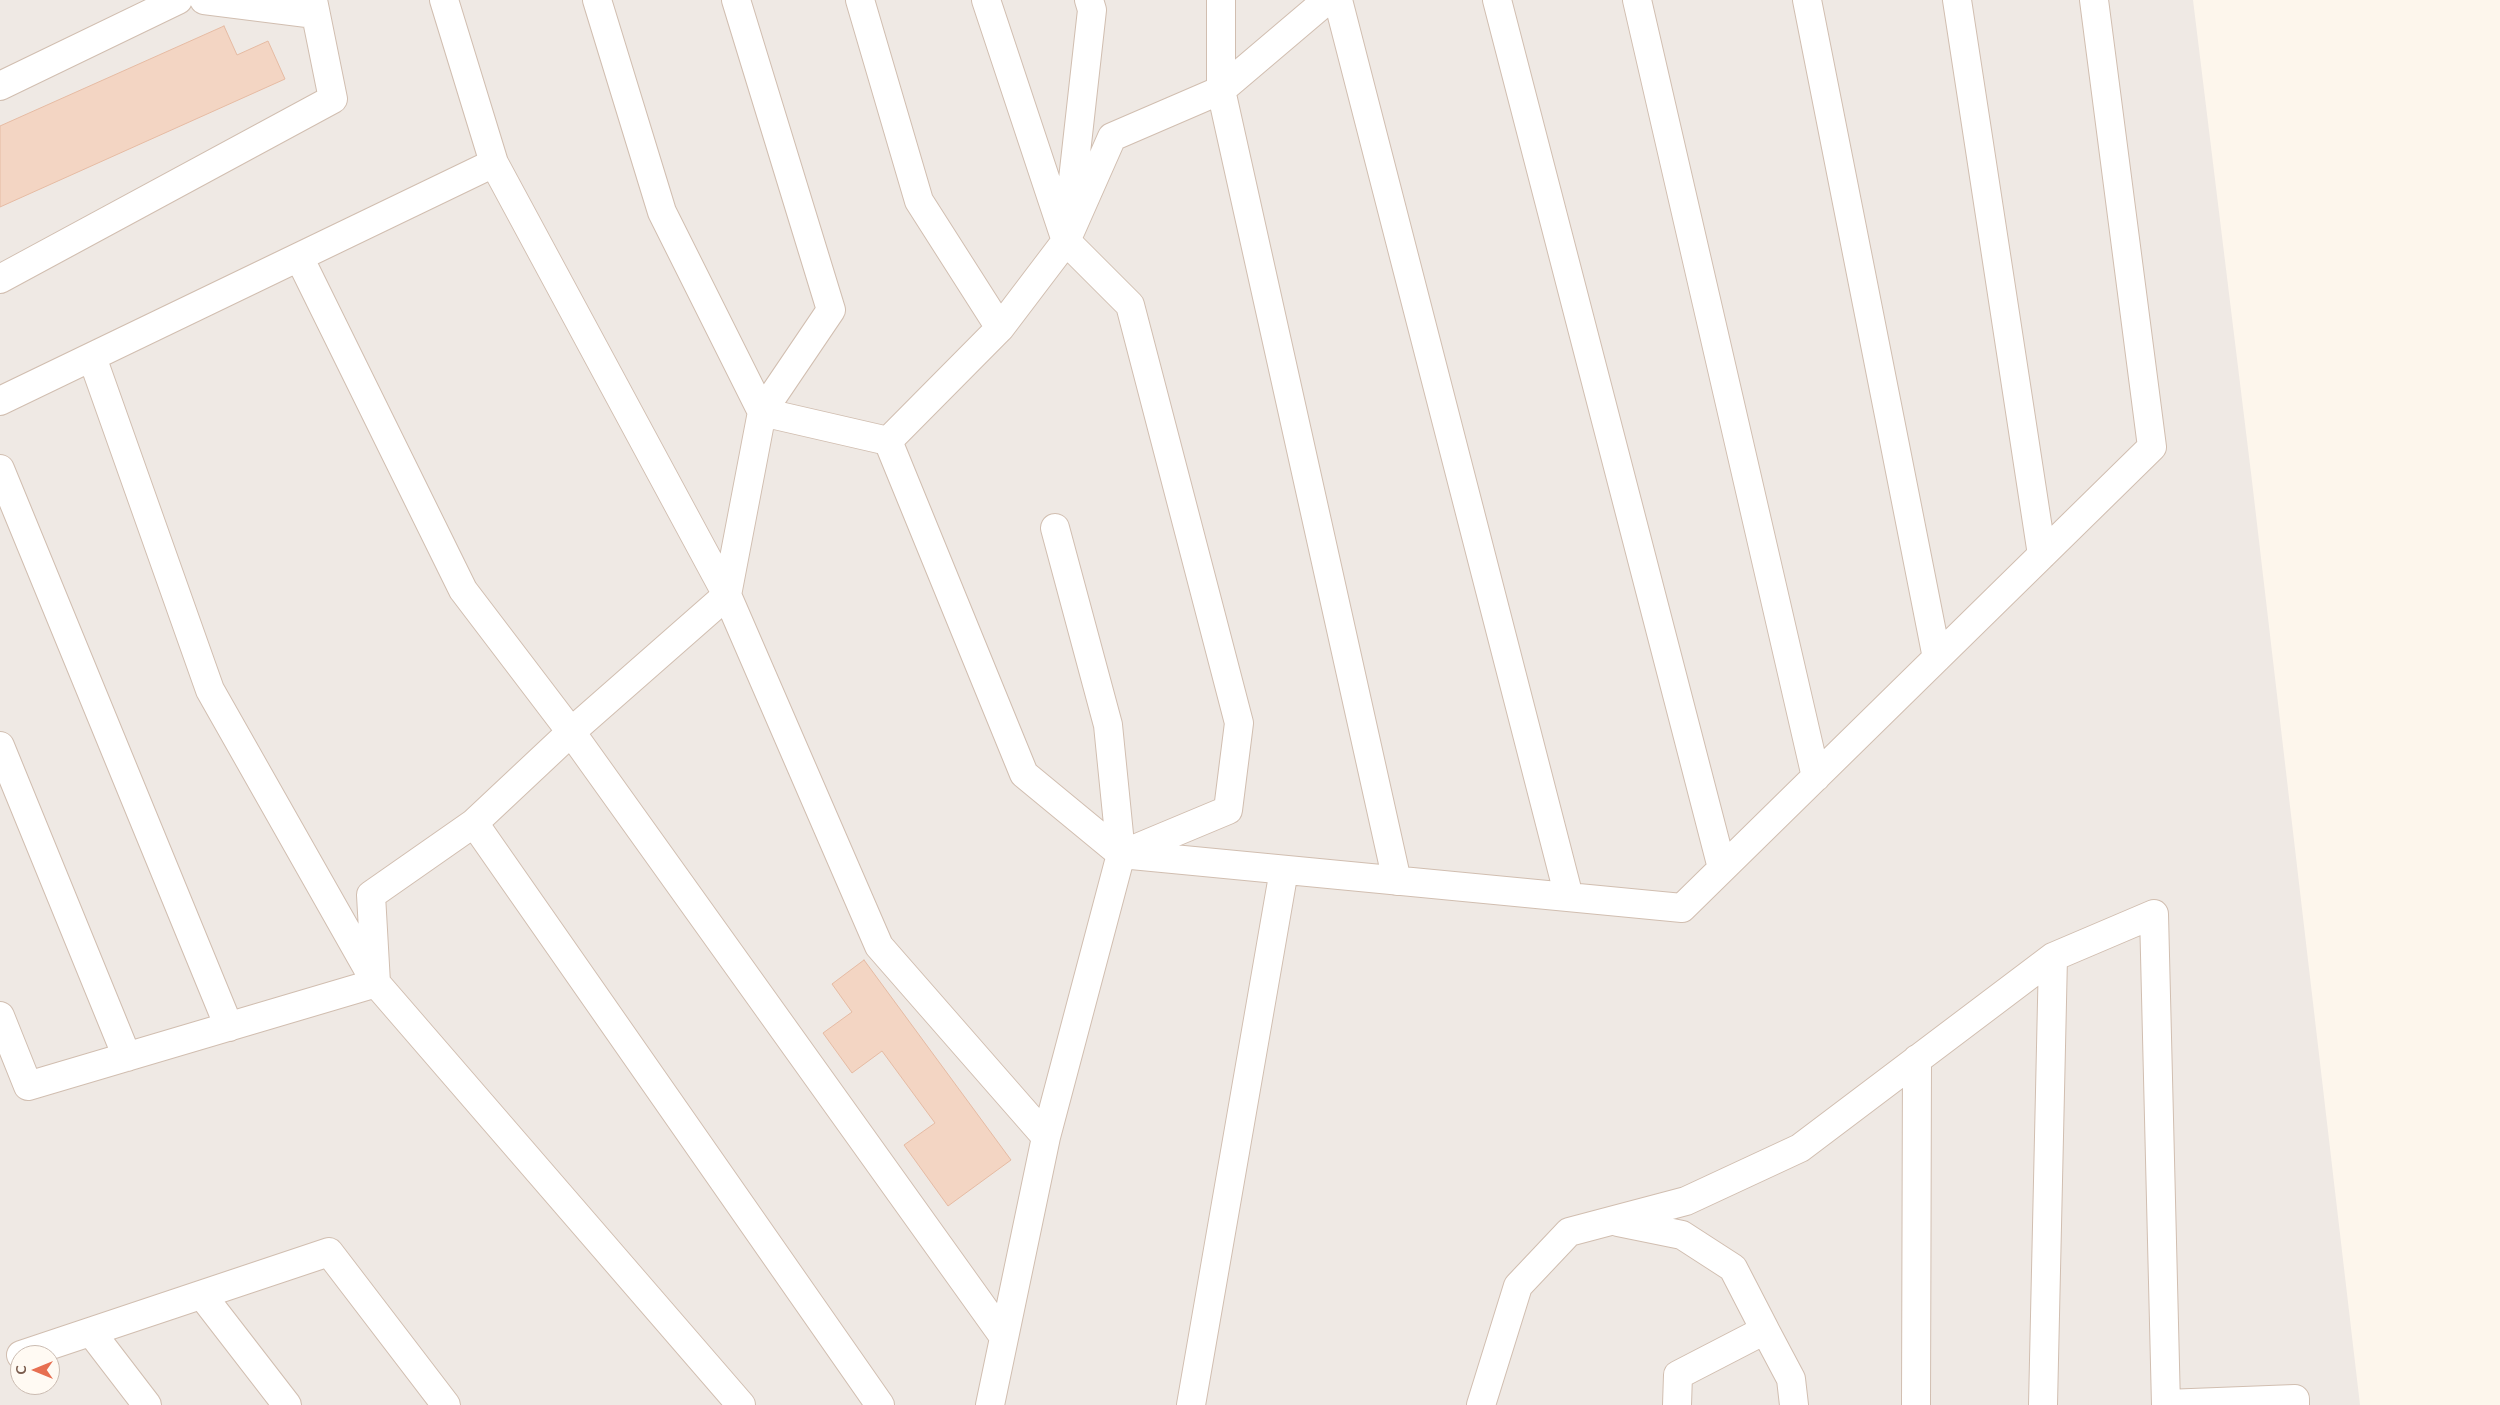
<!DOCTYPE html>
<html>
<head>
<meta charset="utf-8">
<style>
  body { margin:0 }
  #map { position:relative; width:2500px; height:1405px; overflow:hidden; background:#fdf6ec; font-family:Mulish,sans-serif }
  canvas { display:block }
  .north { position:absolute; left:10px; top:1345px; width:50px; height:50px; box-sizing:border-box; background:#fffaf3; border:1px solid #cabbb1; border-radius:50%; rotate:270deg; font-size:14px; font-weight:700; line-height:20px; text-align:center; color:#7a5c4d }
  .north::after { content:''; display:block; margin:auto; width:18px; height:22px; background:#e76f51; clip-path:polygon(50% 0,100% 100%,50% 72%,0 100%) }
</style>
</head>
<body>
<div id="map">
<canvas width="2500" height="1405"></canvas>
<div class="north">С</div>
</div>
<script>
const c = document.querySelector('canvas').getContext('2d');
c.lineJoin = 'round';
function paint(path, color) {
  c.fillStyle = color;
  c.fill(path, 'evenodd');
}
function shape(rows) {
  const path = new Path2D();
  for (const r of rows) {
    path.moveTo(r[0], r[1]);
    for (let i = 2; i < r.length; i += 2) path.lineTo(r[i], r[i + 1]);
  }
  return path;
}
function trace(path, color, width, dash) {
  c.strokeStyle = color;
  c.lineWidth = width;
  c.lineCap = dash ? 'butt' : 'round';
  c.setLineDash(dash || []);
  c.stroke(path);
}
const industrial = shape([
  [0,0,2193,0,2252,481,2360,1405,0,1405],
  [20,1355,50,1355,50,1385,20,1385]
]);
const building = shape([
  [224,26,237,55,268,41,285,79,0,207,0,126,224,26],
  [864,960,1011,1160,948,1206,904,1145,935,1123,882,1051,852,1073,823,1033,852,1012,832,984,864,960]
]);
const minor = shape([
  [204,0,315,14],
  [444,0,494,163],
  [736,0,831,310,762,412,888,441,1024,774,1121,854,1108,725,1055,528],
  [860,0,919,201,1000,328,888,441],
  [986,0,1066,241,1000,328],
  [1221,0,1221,90,1397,881],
  [1338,0,1569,897],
  [1497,0,1722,868],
  [1637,0,1816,777],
  [1807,0,1937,658],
  [1957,0,2042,555],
  [0,86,178,0],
  [1069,215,1092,10,1089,0],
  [1066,241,1130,305,1239,723,1228,810,1125,853],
  [1066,241,1112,137,1221,90,1327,0],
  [299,257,463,590,571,732,1004,1337],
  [0,279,333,99,313,0],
  [92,357,210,690,376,983,371,895,474,823,571,732,727,595,762,412,662,212,597,0],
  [0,401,494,163,727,595,879,946,1046,1137,990,1405],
  [0,469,229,1027],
  [0,746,127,1057],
  [474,823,880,1405],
  [0,1016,28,1086,376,983,741,1405],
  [1046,1137,1121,854,1682,908,2152,447,2094,0],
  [1618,1222,1682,1235,1733,1268,1765,1330,1678,1375,1677,1405],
  [202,1295,287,1405],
  [1765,1330,1791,1379,1794,1405],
  [91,1332,147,1405],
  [21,1355,329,1252,446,1405],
  [2166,1404,2295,1399,2295,1405],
  [1191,1405,1284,870],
  [1481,1405,1518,1286,1569,1232,1686,1201,1800,1148,2053,957,2154,914,2166,1405],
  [1916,1405,1917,1059],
  [2043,1405,2053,957]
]);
paint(industrial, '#efe9e4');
paint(building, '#f3d5c3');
trace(building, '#e6bba3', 1);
trace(minor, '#d1beb0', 30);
trace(minor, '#fff', 28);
</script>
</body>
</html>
